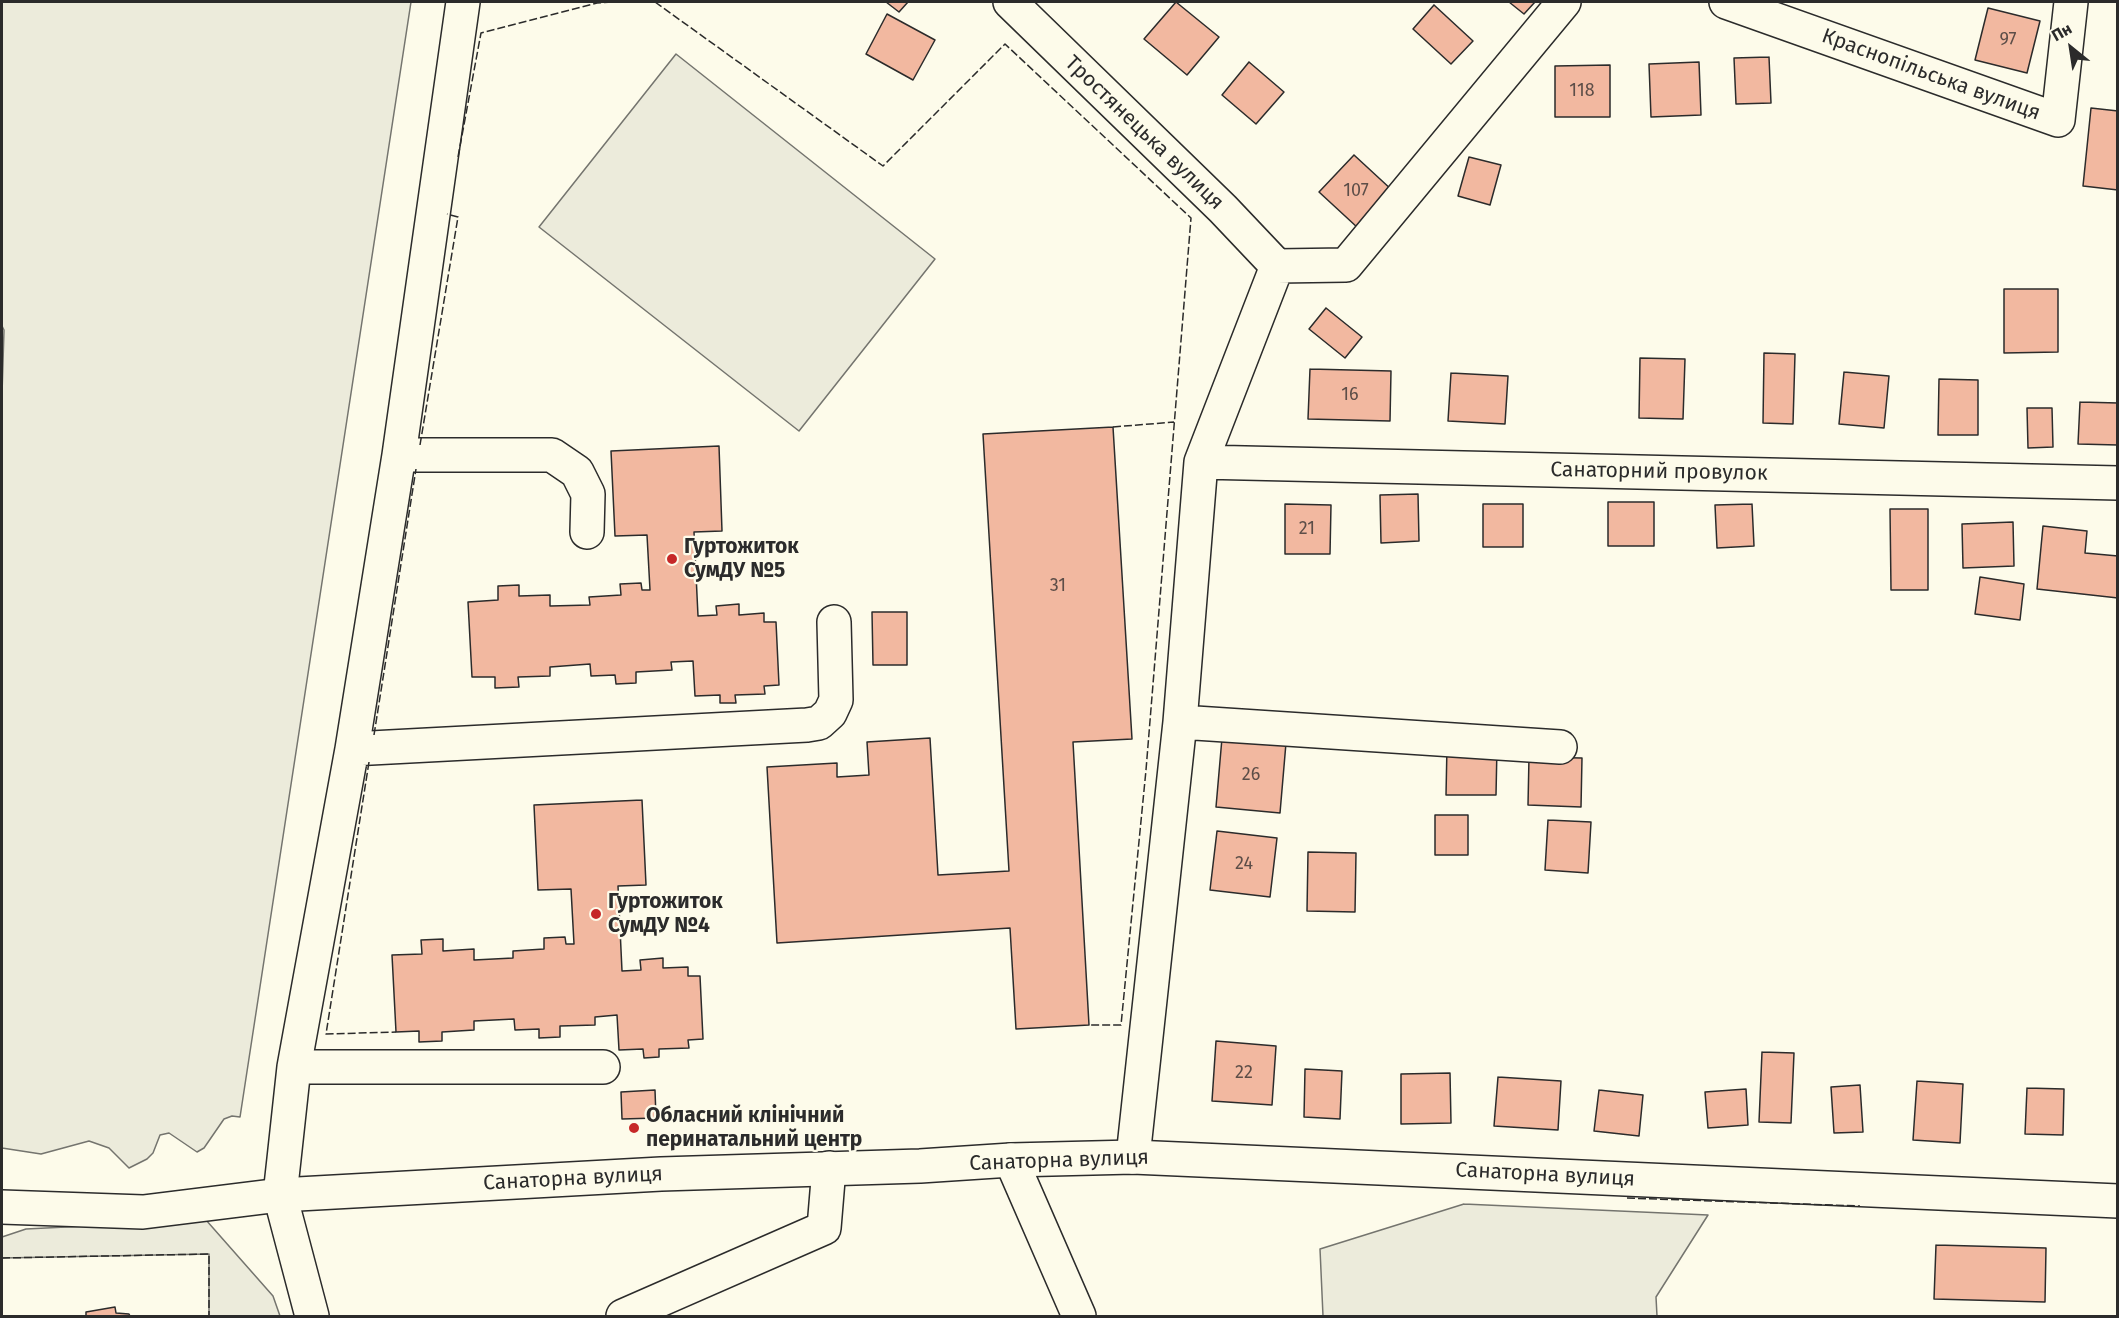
<!DOCTYPE html>
<html>
<head>
<meta charset="utf-8">
<style>
  body { margin:0 }
  #map { position:relative; width:2119px; height:1318px; overflow:hidden; background:#fdfbea; font-family:"Fira Sans",sans-serif }
  canvas { display:block }
  .frame { position:absolute; inset:0; border:3px solid #2b2b2b; pointer-events:none }
  .north { position:absolute; left:2041px; top:18px; width:60px; height:60px; -webkit-text-stroke:4px #fdfbea; paint-order:stroke; rotate:330deg; font-size:16px; font-weight:700; line-height:24px; text-align:center; color:#2b2b2b }
  .north::after { content:''; display:block; margin:auto; width:21px; height:27px; background:#2b2b2b; clip-path:polygon(50% 0,100% 100%,50% 72%,0 100%) }
</style>
</head>
<body>
<div id="map">
<canvas width="2119" height="1318"></canvas>
<div class="frame"></div>
<div class="north">Пн</div>
</div>
<script>
const c = document.querySelector('canvas').getContext('2d');
c.lineJoin = 'round';
function paint(path, color) {
  c.fillStyle = color;
  c.fill(path, 'evenodd');
}
function shape(rows) {
  const path = new Path2D();
  for (const r of rows) {
    path.moveTo(r[0], r[1]);
    for (let i = 2; i < r.length; i += 2) path.lineTo(r[i], r[i + 1]);
  }
  return path;
}
function trace(path, color, width, dash) {
  c.strokeStyle = color;
  c.lineWidth = width;
  c.lineCap = dash ? 'butt' : 'round';
  c.setLineDash(dash || []);
  c.stroke(path);
}
function drawText(font, color, halo, rows, align = 'center') {
  c.font = font + ' "Fira Sans",sans-serif';
  c.lineWidth = 4.5;
  c.setLineDash([]);
  c.textBaseline = 'middle';
  c.strokeStyle = halo;
  c.fillStyle = color;
  for (const [text, x, y, turn = 0] of rows) {
    c.save();
    c.translate(x, y);
    c.rotate((+turn || 0) * Math.PI / 180);
    c.textAlign = isNaN(turn) ? turn : align;
    if (halo) c.strokeText(text, 0, 0);
    c.fillText(text, 0, 0);
    c.restore();
  }
}
const green = shape([
  [2,2,411,2,240,1117,232,1116,224,1119,204,1148,197,1152,169,1133,160,1135,153,1153,147,1159,129,1168,109,1148,89,1141,41,1154,2,1148,2,394,4,330,2,326,2,2],
  [676,54,935,259,799,431,539,227,676,54],
  [1464,1204,1708,1215,1656,1297,1657,1316,1323,1316,1320,1249,1464,1204],
  [206,1220,273,1296,280,1316,209,1316,209,1254,2,1258,2,1237,26,1229,206,1220]
]);
const building = shape([
  [886,2,908,2,899,12,886,2],
  [1176,2,1219,37,1187,75,1144,39,1176,2],
  [1509,2,1535,2,1524,14,1509,2],
  [1434,5,1473,41,1451,64,1413,29,1434,5],
  [1988,8,2040,21,2027,73,1975,60,1988,8],
  [887,14,935,40,913,80,866,54,887,14],
  [1769,57,1771,103,1736,104,1734,58,1769,57],
  [1249,62,1284,92,1256,124,1222,95,1249,62],
  [1699,62,1701,115,1651,117,1649,64,1699,62],
  [1610,65,1610,117,1555,117,1555,66,1610,65],
  [2091,108,2118,111,2118,190,2083,186,2091,108],
  [1354,155,1393,191,1358,228,1319,192,1354,155],
  [1469,157,1501,165,1490,205,1458,196,1469,157],
  [2004,289,2058,289,2058,352,2004,353,2004,289],
  [1326,308,1362,337,1345,358,1309,329,1326,308],
  [1764,353,1795,354,1793,424,1763,423,1764,353],
  [1640,358,1685,359,1683,419,1639,418,1640,358],
  [1310,369,1391,371,1390,421,1308,419,1310,369],
  [1844,372,1889,376,1884,428,1839,424,1844,372],
  [1451,373,1508,376,1505,424,1448,421,1451,373],
  [1939,379,1978,380,1978,435,1938,435,1939,379],
  [2080,402,2118,403,2118,445,2078,444,2080,402],
  [2027,408,2052,408,2053,447,2028,448,2027,408],
  [1113,427,1132,739,1073,742,1089,1025,1016,1029,1010,928,777,943,767,767,837,763,837,777,869,775,867,742,930,738,938,875,1009,871,983,434,1113,427],
  [719,446,722,531,694,532,698,616,717,615,716,606,739,604,739,615,764,613,764,622,776,622,779,685,764,686,765,694,735,695,736,703,720,703,720,695,695,696,693,661,671,662,672,670,636,672,636,683,616,684,615,675,591,676,590,664,550,667,550,676,518,677,519,687,495,688,495,677,472,677,468,602,498,600,498,586,519,585,519,596,550,595,550,606,590,605,589,597,621,595,620,584,641,583,642,590,650,590,647,535,615,536,611,451,719,446],
  [1418,494,1419,541,1381,543,1380,495,1418,494],
  [1608,502,1654,502,1654,546,1608,546,1608,502],
  [1285,504,1331,505,1330,554,1285,554,1285,504],
  [1483,504,1523,504,1523,547,1483,547,1483,504],
  [1752,504,1754,546,1717,548,1715,505,1752,504],
  [1890,509,1928,509,1928,590,1891,590,1890,509],
  [2013,522,2014,566,1963,568,1962,524,2013,522],
  [2043,526,2087,531,2085,553,2118,556,2118,598,2037,589,2043,526],
  [1980,577,2024,584,2020,620,1975,614,1980,577],
  [872,612,907,612,907,665,873,665,872,612],
  [1222,738,1286,743,1280,813,1216,807,1222,738],
  [1447,746,1497,747,1496,795,1446,795,1447,746],
  [1529,757,1582,758,1581,807,1528,805,1529,757],
  [642,800,646,885,618,886,622,971,641,970,640,960,663,958,663,968,688,967,688,976,700,976,703,1039,688,1040,689,1048,659,1049,659,1057,644,1058,643,1049,619,1050,617,1015,595,1017,595,1025,560,1026,560,1037,539,1038,539,1029,515,1030,514,1019,474,1021,474,1030,442,1032,442,1041,419,1042,419,1031,396,1032,392,955,422,954,421,940,443,939,443,951,474,949,474,960,513,958,513,951,544,949,544,938,565,937,566,944,574,944,571,889,538,890,534,805,642,800],
  [1435,815,1468,815,1468,855,1435,855,1435,815],
  [1548,820,1591,822,1588,873,1545,870,1548,820],
  [1217,831,1277,838,1270,897,1210,890,1217,831],
  [1308,852,1356,853,1355,912,1307,911,1308,852],
  [1216,1041,1276,1046,1272,1105,1212,1101,1216,1041],
  [1762,1052,1794,1053,1791,1123,1759,1122,1762,1052],
  [1305,1069,1342,1071,1340,1119,1304,1117,1305,1069],
  [1450,1073,1451,1123,1401,1124,1401,1074,1450,1073],
  [1498,1077,1561,1081,1558,1130,1494,1126,1498,1077],
  [1917,1081,1963,1084,1960,1143,1913,1140,1917,1081],
  [1860,1085,1863,1132,1834,1133,1831,1087,1860,1085],
  [2027,1088,2064,1089,2063,1135,2025,1134,2027,1088],
  [1746,1089,1748,1125,1708,1128,1705,1092,1746,1089],
  [655,1090,656,1118,622,1119,621,1092,655,1090],
  [1599,1090,1643,1095,1639,1136,1594,1131,1599,1090],
  [1936,1245,2046,1248,2045,1302,1934,1299,1936,1245],
  [115,1307,116,1313,129,1314,130,1316,86,1316,86,1312,115,1307]
]);
const minor = shape([
  [1010,2,1223,209,1277,266],
  [1726,2,2058,120,2071,2],
  [399,455,552,455,577,472,588,494,587,532],
  [1201,462,2118,483],
  [1180,722,1560,747],
  [352,749,807,725,819,723,830,713,836,700,834,622],
  [294,1067,603,1067],
  [1133,1157,1180,722,1201,462,1277,266,1346,265,1564,2],
  [1011,1160,1079,1316],
  [312,1316,280,1195,284,1159,294,1067,352,749,399,455,463,2],
  [623,1316,824,1228,829,1168]
]);
const major = shape([
  [2,1207,143,1212,280,1195,661,1174,920,1166,1011,1160,1133,1157,2118,1201]
]);
const fence = shape([
  [655,2,883,166,1005,44,1191,218,1146,770,1121,1025,1089,1025],
  [458,157,481,33,597,3,614,2],
  [1113,427,1174,422],
  [420,445,458,217,447,214],
  [374,735,416,469],
  [369,762,326,1034,396,1032],
  [1627,1198,1860,1206],
  [2,1258,209,1254,209,1316]
]);
const markers = [
  [672,559,6,"#c62828"],
  [596,914,6,"#c62828"],
  [634,1128,6,"#c62828"]
];
const numberNames = [
  ["97",2008,40],
  ["118",1582,91],
  ["107",1356,191],
  ["16",1350,395],
  ["21",1307,529],
  ["31",1058,586],
  ["26",1251,775],
  ["24",1244,864],
  ["22",1244,1073]
];
const streetNames = [
  ["Краснопільська вулиця",1931,75,20],
  ["Тростянецька вулиця",1144,133,44],
  ["Санаторний провулок",1659,472,1],
  ["Санаторна вулиця",1059,1161,-2],
  ["Санаторна вулиця",1545,1175,3],
  ["Санаторна вулиця",573,1179,-3]
];
const poiNames = [
  ["Гуртожиток",684,547],
  ["СумДУ №5",684,571],
  ["Гуртожиток",608,902],
  ["СумДУ №4",608,926],
  ["Обласний клінічний",646,1116],
  ["перинатальний центр",646,1140]
];
paint(green, '#ecebdb');
trace(green, '#74746e', 1.5);
paint(building, '#f2b8a0');
trace(building, '#2b2b2b', 1.5);
trace(minor, '#2b2b2b', 36);
trace(major, '#2b2b2b', 36);
trace(minor, '#fdfbea', 33);
trace(major, '#fdfbea', 33);
trace(fence, '#2b2b2b', 1.5, [8, 3]);
for (const [x, y, r, color] of markers) {
  const dot = new Path2D();
  dot.arc(x, y, r, 0, 2 * Math.PI);
  c.fillStyle = color;
  c.fill(dot);
  trace(dot, '#fdfbea', 2);
}
drawText('18px', '#5d4e48', null, numberNames);
drawText('21px', '#2b2b2b', '#fdfbea', streetNames);
drawText('bold 21px', '#2b2b2b', '#fdfbea', poiNames, 'left');
</script>
</body>
</html>
